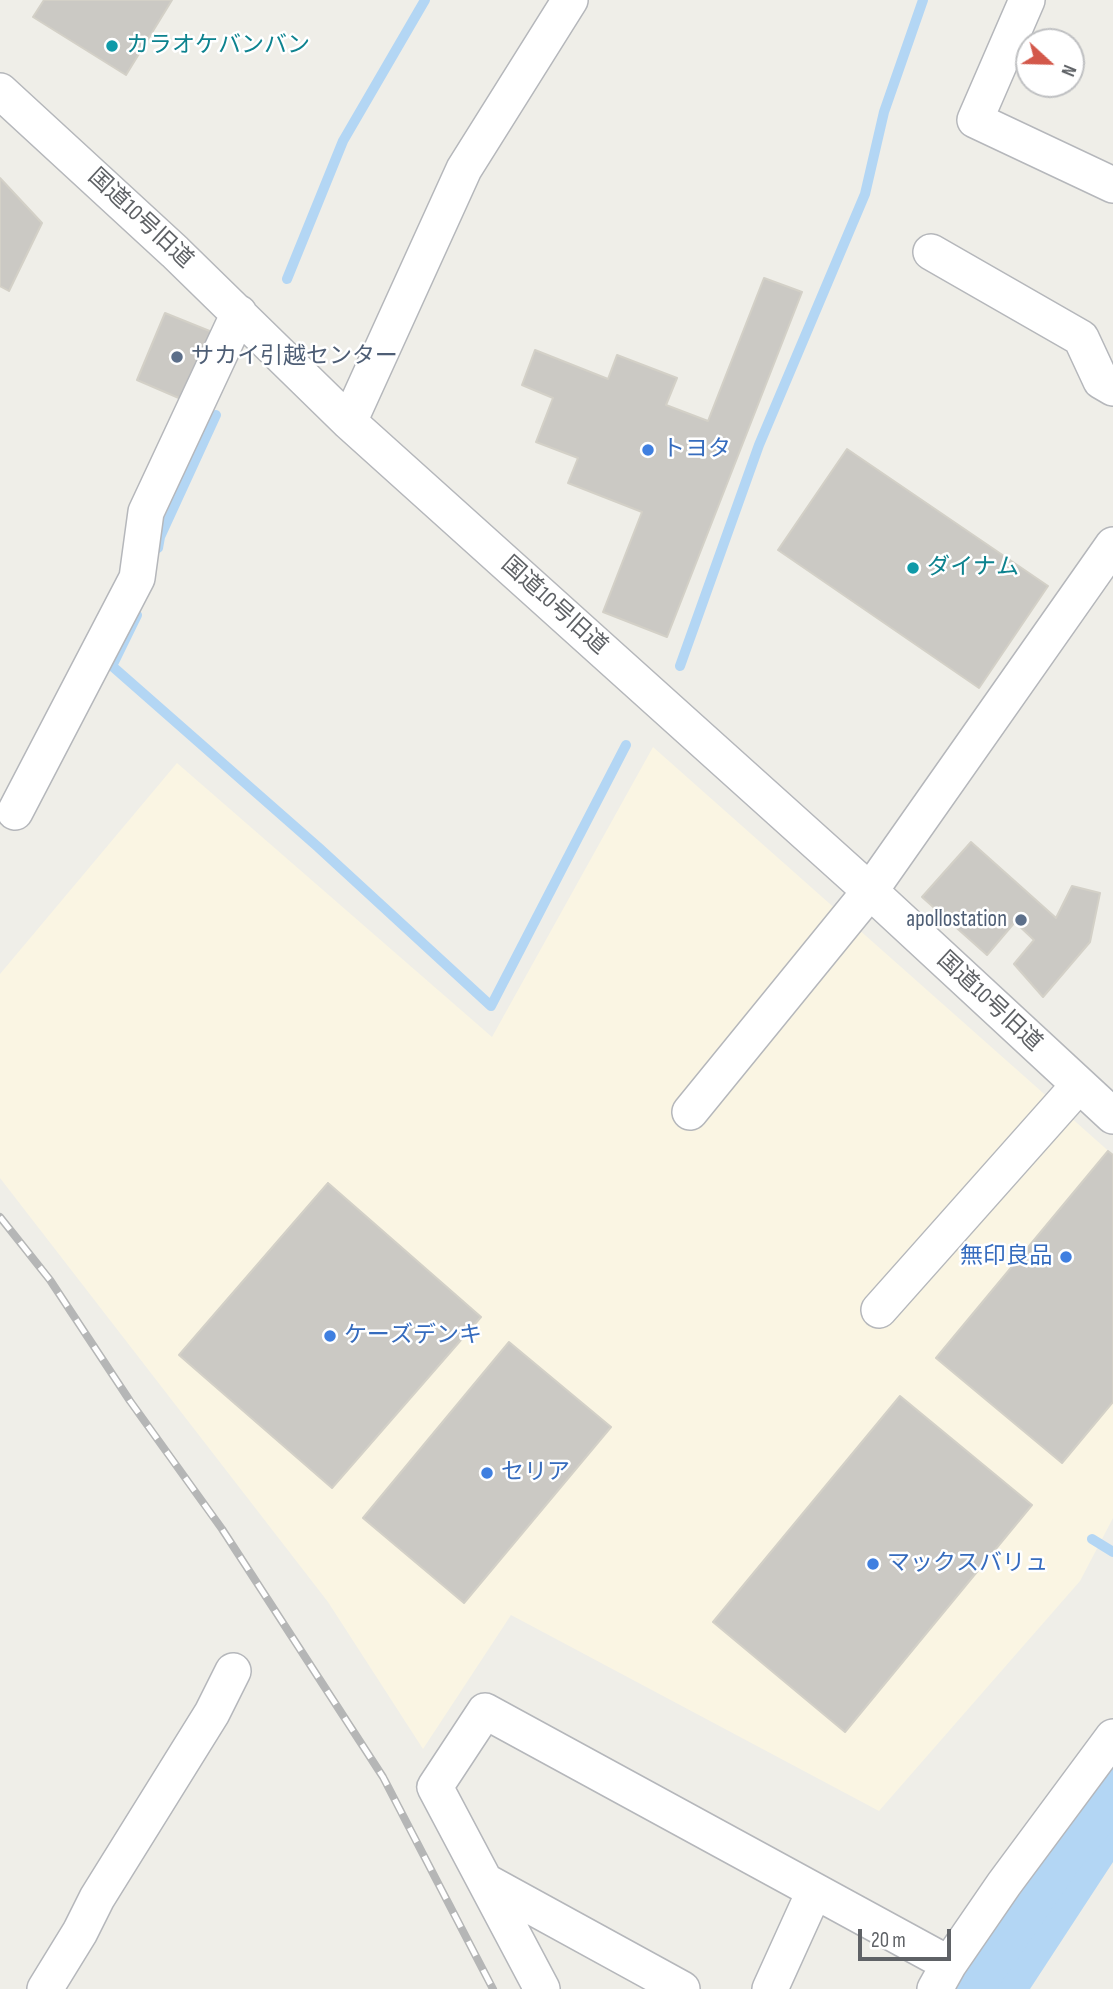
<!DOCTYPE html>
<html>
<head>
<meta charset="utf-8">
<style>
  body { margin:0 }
  #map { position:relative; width:1113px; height:1989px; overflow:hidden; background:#efeee8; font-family:"Sofia Sans Condensed",sans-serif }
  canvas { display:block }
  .north { position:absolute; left:1015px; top:28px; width:70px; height:70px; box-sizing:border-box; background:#fff; border:2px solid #bfc0c2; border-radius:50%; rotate:112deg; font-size:19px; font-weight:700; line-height:28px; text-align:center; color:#5f6266 }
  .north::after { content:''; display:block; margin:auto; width:24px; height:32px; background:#d3584a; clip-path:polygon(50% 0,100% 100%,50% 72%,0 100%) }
  .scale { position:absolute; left:858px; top:1929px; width:93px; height:32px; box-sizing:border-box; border:4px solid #5f6266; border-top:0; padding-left:9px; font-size:21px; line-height:24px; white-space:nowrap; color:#5f6266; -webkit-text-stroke:5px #fff; paint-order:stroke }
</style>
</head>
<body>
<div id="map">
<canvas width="1113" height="1989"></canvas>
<div class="north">N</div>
<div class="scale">20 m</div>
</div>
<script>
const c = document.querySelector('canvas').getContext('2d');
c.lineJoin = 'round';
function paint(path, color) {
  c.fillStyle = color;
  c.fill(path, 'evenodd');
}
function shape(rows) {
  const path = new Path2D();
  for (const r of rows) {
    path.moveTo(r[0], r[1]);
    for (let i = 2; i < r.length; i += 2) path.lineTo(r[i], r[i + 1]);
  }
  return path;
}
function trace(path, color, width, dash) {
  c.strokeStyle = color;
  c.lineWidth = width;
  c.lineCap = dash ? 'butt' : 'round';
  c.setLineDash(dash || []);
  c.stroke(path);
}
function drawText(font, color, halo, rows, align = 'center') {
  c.font = font + ' "Sofia Sans Condensed","Noto Sans JP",sans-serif';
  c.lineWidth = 5;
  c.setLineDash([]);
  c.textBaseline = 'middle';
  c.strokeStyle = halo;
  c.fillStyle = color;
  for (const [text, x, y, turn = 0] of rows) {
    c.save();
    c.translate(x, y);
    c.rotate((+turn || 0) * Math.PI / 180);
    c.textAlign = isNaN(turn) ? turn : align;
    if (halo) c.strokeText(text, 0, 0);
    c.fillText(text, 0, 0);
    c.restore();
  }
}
const commercial = shape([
  [653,747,1113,1155,1113,1518,1080,1581,879,1811,511,1615,423,1749,328,1602,0,1178,0,974,177,763,492,1037]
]);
const water = shape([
  [1113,1787,1113,1862,1030,1989,963,1989,1053,1857]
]);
const stream = shape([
  [287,279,343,141,425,0],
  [158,548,160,537,216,415],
  [137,615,112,666,318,847,491,1006,626,745],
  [680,666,759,445,865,194,884,112,923,0],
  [1092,1539,1113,1552]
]);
const river = shape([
  [963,1989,1057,1852,1113,1787]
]);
const building = shape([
  [44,0,172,0,126,75,33,17,44,0],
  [0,178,42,223,9,291,0,286,0,178],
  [764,278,802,292,667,637,603,612,642,512,568,483,578,458,536,442,553,398,522,385,535,350,608,379,617,355,677,378,666,405,708,421,764,278],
  [165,313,217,334,188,402,137,380,165,313],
  [847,449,1048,586,979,688,778,550,847,449],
  [971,842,1056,918,1072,886,1100,893,1090,942,1043,997,1014,964,1034,940,1015,922,987,955,922,897,971,842],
  [1108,1151,1113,1155,1113,1402,1062,1463,936,1358,1108,1151],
  [328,1183,481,1317,332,1488,179,1355,328,1183],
  [509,1342,611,1427,464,1603,363,1518,509,1342],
  [900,1396,1032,1505,845,1732,713,1622,900,1396]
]);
const minor = shape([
  [1027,0,975,120,1113,185],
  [0,91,175,252,349,422,870,891,1113,1116],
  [931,252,1081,338,1101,381,1113,388],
  [349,422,464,169,570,0],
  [15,812,137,578,146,512,239,313],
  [690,1112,870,891,1113,545],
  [879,1310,1079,1085],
  [485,1881,682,1989],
  [45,1989,80,1932,97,1898,212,1713,233,1671],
  [542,1989,435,1787,485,1711,949,1964],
  [770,1989,814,1892],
  [935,1989,949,1964,1004,1884,1113,1737]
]);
const rail = shape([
  [0,1217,50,1280,130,1401,222,1529,383,1777,493,1989]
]);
const markers = [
  [112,46,7,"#0f9aa8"],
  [177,357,7,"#5c6f8a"],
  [648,450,7,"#3f7fe0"],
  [913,568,7,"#0f9aa8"],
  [1021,920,7,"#5c6f8a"],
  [1066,1257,7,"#3f7fe0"],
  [330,1336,7,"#3f7fe0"],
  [487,1473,7,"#3f7fe0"],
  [873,1564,7,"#3f7fe0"]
];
const cultureNames = [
  ["カラオケバンバン",126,46],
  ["ダイナム",927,568]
];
const streetNames = [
  ["国道10号旧道",140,219,43],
  ["国道10号旧道",554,606,42],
  ["国道10号旧道",989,1002,43]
];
const serviceNames = [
  ["サカイ引越センター",191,357],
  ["apollostation",1007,920,"right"]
];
const shopNames = [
  ["トヨタ",662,450],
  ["無印良品",1052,1257,"right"],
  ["ケーズデンキ",344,1336],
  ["セリア",501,1473],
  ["マックスバリュ",887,1564]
];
paint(commercial, '#faf5e3');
paint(water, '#b3d6f4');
trace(stream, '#b3d6f4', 10);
trace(river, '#b3d6f4', 56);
paint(building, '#cbc9c4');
trace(building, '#d3d0c7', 2);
trace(minor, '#b5b7bb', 38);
trace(minor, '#fff', 35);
trace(rail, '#b5b6b6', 8);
trace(rail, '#fff', 5, [16]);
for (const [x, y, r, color] of markers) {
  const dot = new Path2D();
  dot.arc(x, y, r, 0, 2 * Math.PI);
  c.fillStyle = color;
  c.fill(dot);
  trace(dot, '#fff', 2.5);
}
drawText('23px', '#0d838f', '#fff', cultureNames, 'left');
drawText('23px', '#5f6266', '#fff', streetNames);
drawText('23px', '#4e5e75', '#fff', serviceNames, 'left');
drawText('23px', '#366cbe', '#fff', shopNames, 'left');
</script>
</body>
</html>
